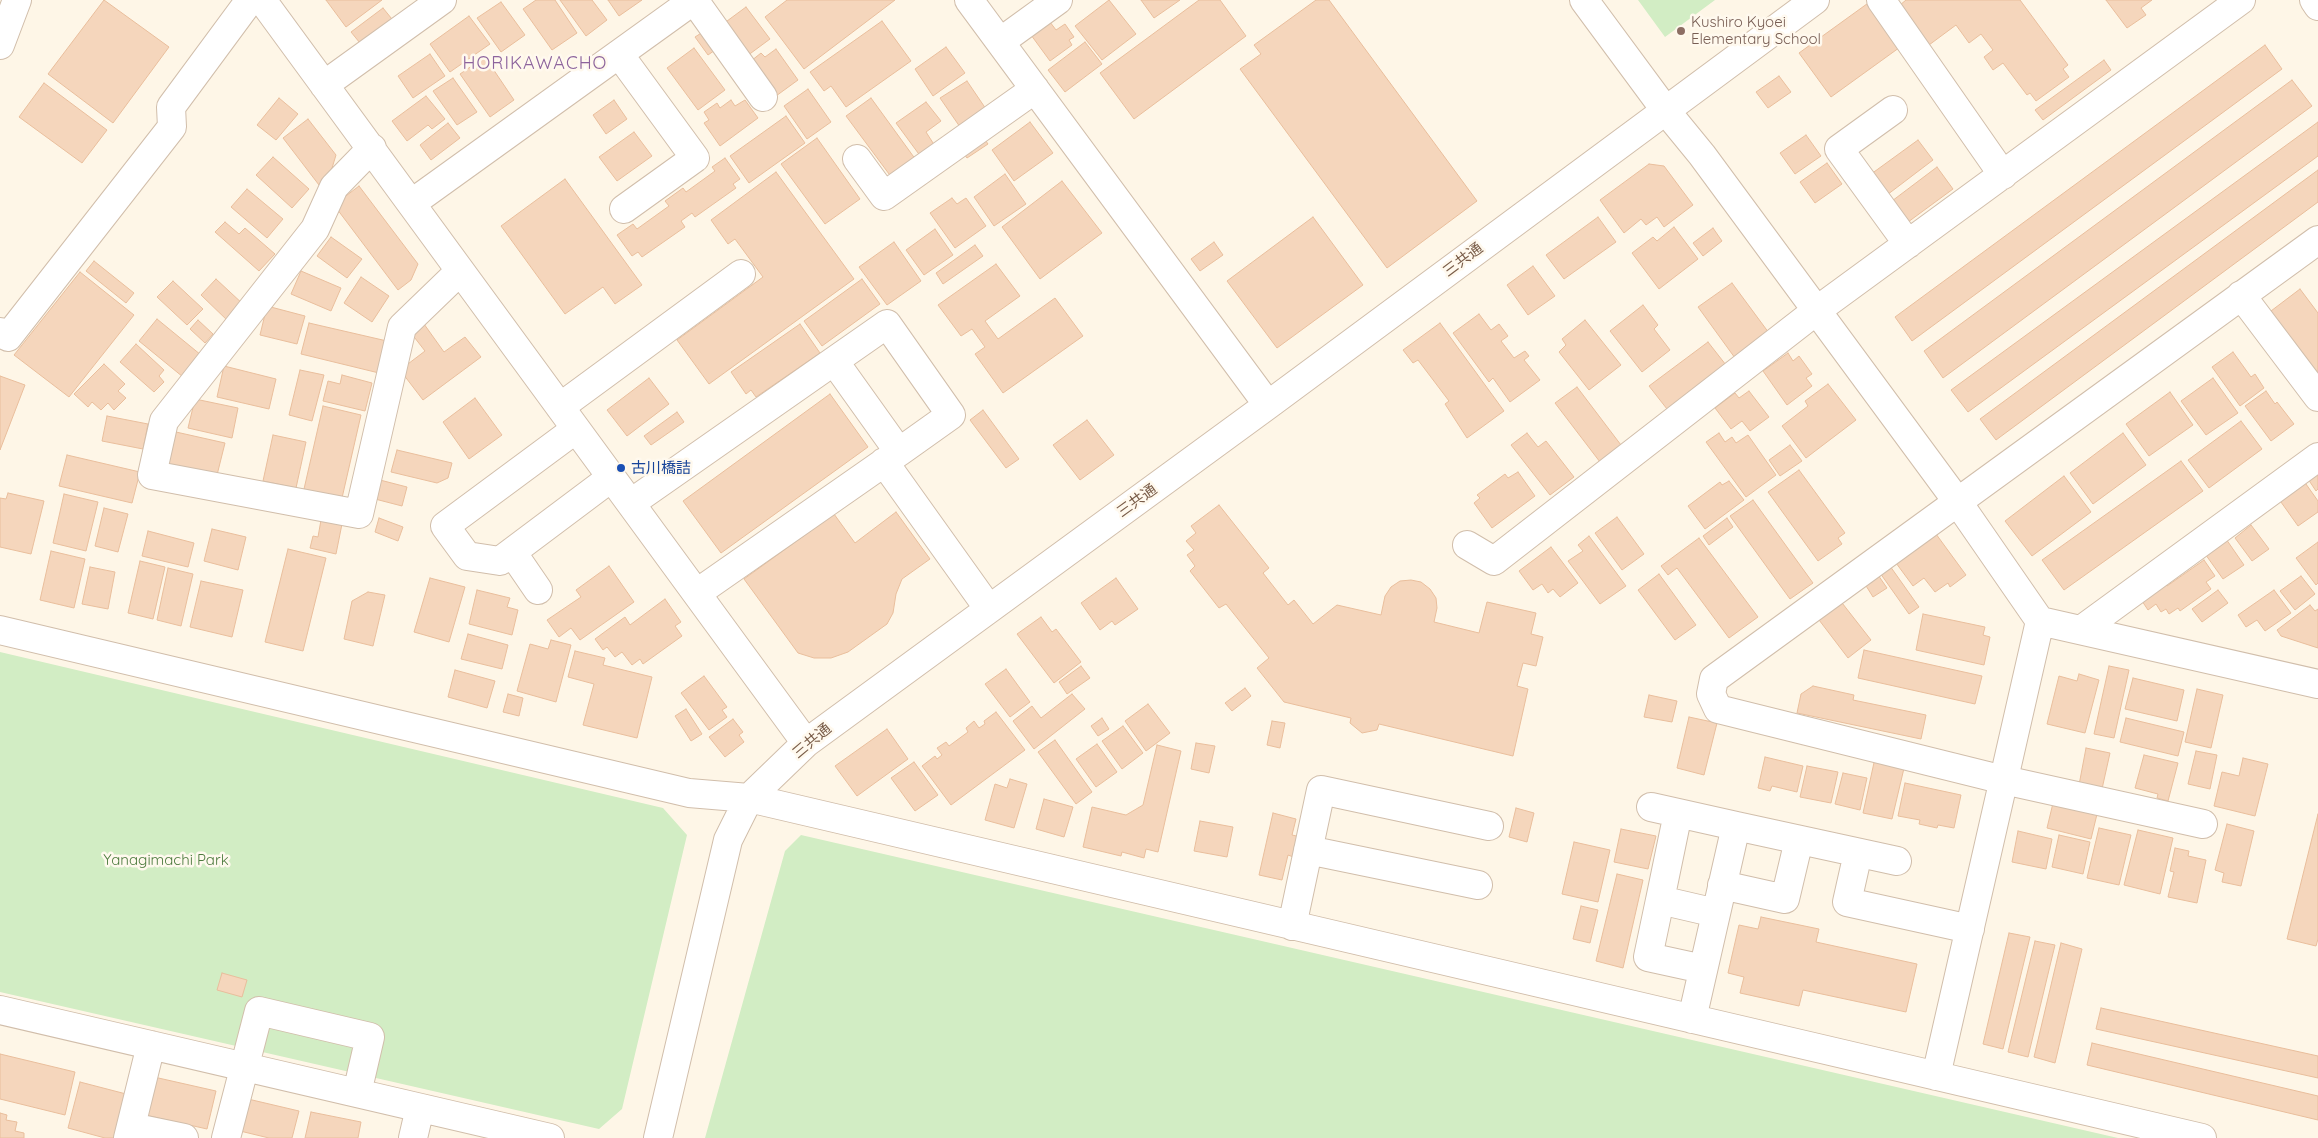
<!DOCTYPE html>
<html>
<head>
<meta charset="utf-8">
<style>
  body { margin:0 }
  canvas { display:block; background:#fef6e7 }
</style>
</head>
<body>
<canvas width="2318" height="1138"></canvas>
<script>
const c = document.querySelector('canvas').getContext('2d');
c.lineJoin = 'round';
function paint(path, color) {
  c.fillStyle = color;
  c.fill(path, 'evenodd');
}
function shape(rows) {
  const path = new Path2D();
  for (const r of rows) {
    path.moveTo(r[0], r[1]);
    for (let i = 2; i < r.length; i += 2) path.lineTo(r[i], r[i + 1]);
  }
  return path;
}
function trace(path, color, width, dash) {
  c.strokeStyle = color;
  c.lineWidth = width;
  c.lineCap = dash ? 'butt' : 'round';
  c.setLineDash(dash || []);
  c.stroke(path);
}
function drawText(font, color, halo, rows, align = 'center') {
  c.font = font + ' Quicksand,"Noto Sans JP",sans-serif';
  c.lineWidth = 5;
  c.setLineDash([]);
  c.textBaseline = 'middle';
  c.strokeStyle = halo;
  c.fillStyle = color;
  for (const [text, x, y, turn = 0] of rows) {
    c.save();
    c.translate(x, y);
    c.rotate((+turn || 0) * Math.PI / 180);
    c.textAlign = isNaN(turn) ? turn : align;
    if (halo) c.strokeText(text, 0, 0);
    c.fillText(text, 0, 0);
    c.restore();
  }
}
const green = shape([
  [1638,0,1715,0,1665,37],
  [0,652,663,808,687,835,622,1109,599,1129,0,992],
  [801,835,2118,1138,705,1138,785,851]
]);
const building = shape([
  [104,0,169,47,113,123,48,74,104,0],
  [326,0,382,0,346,27,326,0],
  [536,0,555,0,577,33,552,50,523,9,536,0],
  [560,0,592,0,607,20,586,36,560,0],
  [608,0,642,0,619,16,608,0],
  [787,0,895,0,804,69,765,17,787,0],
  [1109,0,1136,34,1102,60,1075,26,1109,0],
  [1141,0,1180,0,1154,18,1141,0],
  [1199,0,1220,0,1246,36,1134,119,1100,73,1199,0],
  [1316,0,1329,0,1477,201,1387,268,1240,69,1261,54,1254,45,1316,0],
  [1906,0,2020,0,2068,65,2063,69,2069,77,2036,101,2030,93,2027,95,2003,63,1993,70,1984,57,1993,50,1981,34,1969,43,1956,25,1929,45,1900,5,1906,0],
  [2106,0,2152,0,2141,8,2146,15,2127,28,2106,0],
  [1871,1,1903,45,1831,97,1799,53,1871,1],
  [501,2,525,35,501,52,477,18,501,2],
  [746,7,770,39,747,56,723,24,746,7],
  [383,8,396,24,364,48,351,32,383,8],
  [469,16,490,44,450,72,430,44,469,16],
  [882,21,911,61,846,107,831,86,824,91,810,72,882,21],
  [1050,22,1056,30,1065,24,1074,37,1069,40,1072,45,1050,61,1031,35,1050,22],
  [706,30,718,48,708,55,695,37,706,30],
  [1085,42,1102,64,1065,92,1048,70,1085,42],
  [2265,45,2282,69,1912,341,1895,317,2265,45],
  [946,47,965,73,933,96,915,69,946,47],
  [694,48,725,90,698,110,667,68,694,48],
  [776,49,798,80,776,96,751,61,761,53,765,57,776,49],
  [430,54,445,76,413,98,398,76,430,54],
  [485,57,514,100,490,117,460,74,485,57],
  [2104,60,2111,70,2043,120,2035,110,2104,60],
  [1779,76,1791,92,1768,108,1756,92,1779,76],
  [453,78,477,112,457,125,433,91,453,78],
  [2292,80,2312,106,1943,378,1924,351,2292,80],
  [967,81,986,109,960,127,940,98,967,81],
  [44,83,107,130,82,163,19,117,44,83],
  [808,89,831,122,807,139,784,106,808,89],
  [426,96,445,119,432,129,428,125,407,141,392,121,426,96],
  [279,98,298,114,276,140,257,125,279,98],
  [871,98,916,160,892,178,846,116,871,98],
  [614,100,627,119,606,134,593,115,614,100],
  [731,100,735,106,745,100,758,118,720,146,704,123,709,120,704,112,717,103,720,108,731,100],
  [926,102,941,121,926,132,935,146,921,157,896,123,926,102],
  [786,116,805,143,749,183,730,156,786,116],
  [308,119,336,155,329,178,319,185,283,138,308,119],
  [1030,122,1053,153,1014,181,992,150,1030,122],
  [2318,122,2318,156,1968,412,1951,390,2318,122],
  [448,123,460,138,431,160,420,145,448,123],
  [634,132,652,156,617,181,599,157,634,132],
  [981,134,988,144,967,158,960,149,981,134],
  [1806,135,1821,156,1795,174,1780,153,1806,135],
  [817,138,860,199,825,224,781,164,817,138],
  [1918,140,1933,160,1883,198,1867,177,1918,140],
  [273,157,309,189,292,208,256,175,273,157],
  [725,158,740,179,733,184,736,188,695,217,692,213,681,221,685,227,642,257,638,252,632,256,617,235,633,224,637,229,669,206,665,201,683,188,686,192,715,171,712,167,725,158],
  [1827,163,1842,184,1815,203,1800,182,1827,163],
  [1649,164,1664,166,1693,205,1664,227,1657,217,1646,225,1641,219,1624,233,1600,200,1649,164],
  [1937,167,1953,189,1904,225,1888,204,1937,167],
  [2318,170,2318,202,1996,440,1980,419,2318,170],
  [776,172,854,279,709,384,677,340,763,277,735,239,728,244,711,220,776,172],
  [1005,174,1026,204,994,226,974,197,1005,174],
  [565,179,642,285,615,304,603,287,565,314,501,226,565,179],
  [1062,181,1102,233,1040,279,1002,227,1062,181],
  [359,186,418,264,411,280,398,290,334,205,359,186],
  [247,189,283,219,267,238,231,207,247,189],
  [952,198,957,204,966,198,986,226,955,248,930,213,952,198],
  [1313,217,1363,285,1277,348,1227,281,1313,217],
  [1598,217,1616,242,1564,279,1546,255,1598,217],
  [225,222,239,234,245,228,275,254,259,271,215,232,225,222],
  [1674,227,1698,259,1659,289,1632,253,1653,237,1657,241,1674,227],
  [1713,228,1722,241,1703,256,1693,243,1713,228],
  [935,229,953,255,924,275,906,250,935,229],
  [331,237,362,259,347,278,317,256,331,237],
  [894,242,921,281,887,305,859,267,894,242],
  [1214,242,1223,255,1200,271,1191,259,1214,242],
  [975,245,983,256,943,284,936,273,975,245],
  [94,261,134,293,126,303,86,271,94,261],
  [996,264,1020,296,985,321,998,339,1055,298,1083,336,1003,393,975,354,985,347,972,329,961,336,938,305,996,264],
  [1533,266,1555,296,1528,315,1507,285,1533,266],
  [301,271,341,288,331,311,291,294,301,271],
  [80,272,134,315,69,397,14,355,80,272],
  [361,277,389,296,372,322,344,303,361,277],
  [216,279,244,305,229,322,201,295,216,279],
  [862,279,880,304,822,346,804,321,862,279],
  [173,281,203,309,187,325,157,297,173,281],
  [1732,283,1769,333,1735,358,1698,307,1732,283],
  [2300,289,2318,313,2318,383,2267,314,2300,289],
  [1643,305,1658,325,1654,329,1670,350,1642,372,1610,331,1643,305],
  [267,306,305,316,297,344,260,335,267,306],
  [1479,314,1491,330,1499,324,1508,336,1501,341,1514,358,1525,351,1529,356,1524,360,1540,380,1510,402,1493,378,1489,382,1453,333,1479,314],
  [157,319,201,355,183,377,139,341,157,319],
  [198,320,213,334,205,343,190,329,198,320],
  [1585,320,1621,365,1589,390,1559,352,1566,345,1562,339,1585,320],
  [309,323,387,341,379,373,301,354,309,323],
  [1440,323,1504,411,1467,438,1445,404,1449,401,1418,360,1413,363,1403,350,1440,323],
  [424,324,444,352,465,337,481,357,423,400,400,370,425,351,411,333,424,324],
  [800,324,820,353,756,397,751,390,746,394,731,372,800,324],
  [1708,342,1726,365,1667,409,1649,386,1708,342],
  [136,344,164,370,159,376,164,382,154,392,120,362,136,344],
  [2233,352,2251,377,2255,374,2264,388,2240,406,2212,367,2233,352],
  [1788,353,1793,361,1799,356,1812,374,1806,378,1812,386,1787,405,1763,371,1788,353],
  [104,364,125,384,118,391,126,398,114,410,108,403,101,410,92,402,88,407,74,394,104,364],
  [224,366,276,379,269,409,217,397,224,366],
  [300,370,324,375,312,421,289,415,300,370],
  [342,375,372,383,365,411,323,401,328,381,340,384,342,375],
  [0,376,25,385,0,450,0,376],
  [649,378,669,404,627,436,607,410,649,378],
  [2213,378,2238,413,2206,435,2181,401,2213,378],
  [1828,384,1856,420,1806,458,1782,426,1808,406,1805,401,1828,384],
  [1577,387,1621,445,1600,462,1555,403,1577,387],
  [1749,391,1769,417,1750,431,1742,421,1731,429,1715,408,1735,393,1739,398,1749,391],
  [2266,391,2275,404,2277,402,2294,424,2271,441,2245,406,2266,391],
  [2170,392,2193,425,2149,456,2126,424,2170,392],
  [830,394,868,447,721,553,683,501,830,394],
  [475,398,502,435,469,459,443,422,475,398],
  [195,399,238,408,232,438,188,428,195,399],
  [323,406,361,415,342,498,304,489,323,406],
  [983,410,1019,459,1006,468,970,420,983,410],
  [677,412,684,422,651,445,644,436,677,412],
  [107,416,148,424,143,449,102,441,107,416],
  [1087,420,1114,455,1080,480,1053,445,1087,420],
  [2241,421,2262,449,2209,488,2188,460,2241,421],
  [176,432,225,443,217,475,168,464,176,432],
  [1527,433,1538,447,1546,441,1574,477,1550,495,1511,445,1527,433],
  [1719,433,1725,442,1732,437,1736,443,1748,435,1776,475,1746,497,1706,442,1719,433],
  [2123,433,2146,465,2093,504,2070,473,2123,433],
  [273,435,306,442,296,488,263,481,273,435],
  [1790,445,1802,461,1780,476,1769,460,1790,445],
  [397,450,452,463,448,478,437,483,391,472,397,450],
  [67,455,140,472,132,503,59,486,67,455],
  [2181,461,2203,491,2064,590,2042,560,2181,461],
  [2318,468,2318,489,2316,491,2306,476,2318,468],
  [1799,470,1845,533,1838,538,1842,544,1818,561,1768,492,1799,470],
  [1518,472,1535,496,1492,528,1474,503,1480,498,1477,495,1505,474,1508,478,1518,472],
  [2064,476,2091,512,2032,556,2005,521,2064,476],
  [2301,477,2318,501,2318,512,2298,526,2276,495,2301,477],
  [380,480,407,487,402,506,375,499,380,480],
  [1729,481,1744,500,1705,529,1688,506,1720,482,1722,485,1729,481],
  [8,493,44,501,31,554,0,547,0,498,6,499,8,493],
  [64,494,98,502,86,551,53,543,64,494],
  [1753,500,1813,583,1790,599,1730,516,1753,500],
  [1219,505,1269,568,1263,573,1288,605,1294,600,1313,624,1337,605,1381,615,1385,596,1391,587,1400,581,1411,580,1421,582,1430,589,1436,598,1437,608,1434,622,1479,633,1487,602,1536,613,1531,634,1543,637,1536,666,1523,663,1517,686,1528,689,1513,756,1379,724,1377,730,1362,733,1350,723,1351,718,1284,702,1257,668,1269,658,1226,604,1219,608,1190,571,1195,566,1187,555,1194,550,1186,541,1196,533,1191,526,1219,505],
  [104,508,128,514,118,552,95,546,104,508],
  [896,512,930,559,902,579,896,594,893,613,887,624,848,652,831,658,814,658,798,653,744,579,834,514,855,543,896,512],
  [1617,517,1644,554,1622,570,1595,533,1617,517],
  [379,518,403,527,398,541,375,532,379,518],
  [1727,518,1733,527,1709,545,1703,536,1727,518],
  [321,520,342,524,336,554,310,548,313,536,318,537,321,520],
  [2251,525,2269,549,2252,561,2235,538,2251,525],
  [212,529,246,537,238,570,204,561,212,529],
  [148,531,194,543,188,567,142,556,148,531],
  [1936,534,1966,575,1950,587,1948,583,1935,592,1924,578,1913,586,1896,563,1936,534],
  [1589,536,1626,586,1600,604,1568,561,1583,551,1578,545,1589,536],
  [2224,536,2244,565,2223,579,2203,551,2224,536],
  [1699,538,1758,617,1729,638,1677,568,1668,575,1661,566,1699,538],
  [2318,542,2318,583,2316,585,2296,558,2318,542],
  [1551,547,1578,583,1560,597,1553,589,1548,593,1542,584,1533,590,1519,571,1551,547],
  [288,549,326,558,303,651,265,642,288,549],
  [51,551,85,559,74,608,40,600,51,551],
  [2204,560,2215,576,2206,582,2211,589,2180,611,2178,608,2169,614,2166,609,2161,612,2156,604,2148,610,2138,595,2161,578,2167,586,2204,560],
  [140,561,165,567,153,619,128,613,140,561],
  [609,566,634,602,580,640,571,628,559,637,547,620,581,597,576,590,609,566],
  [1890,566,1919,607,1909,614,1880,573,1890,566],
  [90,567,115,572,108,609,82,604,90,567],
  [168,568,193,574,181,626,157,620,168,568],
  [1876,572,1887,588,1873,597,1863,581,1876,572],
  [1659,574,1696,625,1675,640,1638,590,1659,574],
  [2301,576,2315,594,2295,610,2280,591,2301,576],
  [430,578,465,587,449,642,414,632,430,578],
  [1116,578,1138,609,1115,625,1112,621,1100,630,1081,603,1116,578],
  [201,581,243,590,232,637,190,627,201,581],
  [477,590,510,598,507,607,518,610,512,635,469,624,477,590],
  [2218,590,2228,603,2202,622,2192,609,2218,590],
  [2274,590,2291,613,2265,631,2257,620,2246,627,2238,615,2274,590],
  [368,592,385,595,373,646,344,639,352,601,368,592],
  [665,599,681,622,675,626,682,636,643,664,640,659,632,665,622,652,615,657,607,647,603,650,595,639,625,617,630,625,665,599],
  [1839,599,1871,640,1848,658,1816,616,1839,599],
  [2310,605,2315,611,2318,609,2318,648,2281,636,2277,630,2310,605],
  [1923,614,1985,627,1983,635,1990,637,1984,665,1916,650,1923,614],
  [1041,617,1052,632,1056,629,1081,662,1054,683,1017,634,1041,617],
  [468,634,508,645,502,669,461,659,468,634],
  [551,640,571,645,556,702,517,691,530,644,548,649,551,640],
  [1864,650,1982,676,1975,704,1858,678,1864,650],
  [575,651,605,658,603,665,652,677,637,738,583,725,594,684,568,677,575,651],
  [1081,666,1090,678,1067,694,1059,682,1081,666],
  [2109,666,2129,670,2114,738,2094,734,2109,666],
  [1006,669,1030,702,1010,717,985,684,1006,669],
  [455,670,495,681,487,708,448,697,455,670],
  [2079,674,2099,680,2085,733,2047,724,2059,676,2077,681,2079,674],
  [704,676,727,707,722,710,727,717,709,730,681,693,704,676],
  [2133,678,2184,690,2177,721,2125,709,2133,678],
  [1813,686,1854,695,1853,700,1926,715,1921,739,1797,713,1801,694,1813,686],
  [1245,688,1251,696,1232,711,1225,703,1245,688],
  [2197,689,2223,695,2211,748,2185,742,2197,689],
  [508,694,523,698,519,716,503,712,508,694],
  [1072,694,1085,709,1034,749,1013,721,1032,706,1041,718,1072,694],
  [1649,695,1677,701,1672,722,1644,717,1649,695],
  [1148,704,1170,733,1146,751,1125,721,1148,704],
  [686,709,702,734,691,741,675,716,686,709],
  [996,712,1025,750,951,805,922,766,935,756,937,759,942,755,937,748,946,742,949,746,968,732,966,728,974,721,979,728,985,724,984,721,996,712],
  [1689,717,1717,723,1704,775,1677,768,1689,717],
  [1102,718,1109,729,1098,736,1091,726,1102,718],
  [2126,718,2184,732,2178,756,2120,742,2126,718],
  [733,719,743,732,739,735,744,742,725,757,709,737,733,719],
  [1272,721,1285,723,1280,748,1267,745,1272,721],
  [1123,726,1143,753,1122,769,1102,741,1123,726],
  [887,729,908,759,857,796,835,766,887,729],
  [1055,740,1092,792,1076,804,1038,752,1055,740],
  [1196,743,1215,746,1209,773,1191,769,1196,743],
  [1097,744,1117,772,1096,787,1076,759,1097,744],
  [1157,745,1181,751,1158,852,1146,849,1144,858,1122,852,1121,856,1083,847,1092,807,1126,815,1143,805,1157,745],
  [2086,748,2110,753,2102,789,2079,785,2086,748],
  [2196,751,2217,755,2210,789,2188,784,2196,751],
  [2144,755,2178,763,2168,801,2157,798,2158,794,2135,788,2144,755],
  [1765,757,1803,766,1797,792,1772,786,1770,791,1758,788,1765,757],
  [1875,758,1905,764,1892,819,1863,813,1875,758],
  [2243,758,2268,764,2255,816,2214,806,2222,772,2239,776,2243,758],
  [914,762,938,795,915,811,891,778,914,762],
  [1807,766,1838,772,1831,803,1800,797,1807,766],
  [1843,773,1867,778,1860,810,1835,804,1843,773],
  [1010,779,1027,784,1014,828,985,820,995,784,1007,788,1010,779],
  [1905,783,1961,795,1954,828,1938,825,1937,828,1919,824,1920,820,1898,816,1905,783],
  [1044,799,1073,807,1064,837,1036,829,1044,799],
  [2054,799,2098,810,2091,839,2047,828,2054,799],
  [1516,808,1534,813,1527,842,1509,837,1516,808],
  [1273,813,1296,819,1292,835,1301,837,1296,858,1288,855,1282,880,1259,875,1273,813],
  [2318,814,2318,939,2316,946,2287,939,2318,814],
  [1200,821,1233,827,1227,857,1194,851,1200,821],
  [2227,824,2254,831,2241,886,2222,882,2224,873,2215,870,2227,824],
  [2099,828,2131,835,2119,885,2087,878,2099,828],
  [1621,829,1656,836,1648,869,1614,862,1621,829],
  [2138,830,2173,838,2160,894,2124,885,2138,830],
  [2018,831,2052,839,2046,869,2012,862,2018,831],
  [2059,835,2090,842,2083,874,2052,867,2059,835],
  [1574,842,1610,850,1598,902,1562,894,1574,842],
  [2175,848,2189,851,2188,856,2206,860,2197,903,2168,897,2174,872,2170,871,2175,848],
  [1617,874,1643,880,1623,968,1596,961,1617,874],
  [1581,906,1598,910,1590,943,1573,939,1581,906],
  [1761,917,1819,929,1816,942,1917,964,1906,1012,1803,990,1799,1006,1740,993,1744,977,1728,973,1739,925,1758,929,1761,917],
  [2009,933,2030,937,2003,1049,1983,1044,2009,933],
  [2035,941,2055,945,2028,1057,2008,1052,2035,941],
  [2061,943,2082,949,2055,1063,2034,1057,2061,943],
  [222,973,247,980,242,997,217,990,222,973],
  [2101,1008,2318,1056,2318,1078,2096,1029,2101,1008],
  [2092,1043,2318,1096,2318,1120,2087,1065,2092,1043],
  [0,1054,75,1072,65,1115,0,1099,0,1054],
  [154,1077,216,1091,207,1129,145,1115,154,1077],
  [80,1082,130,1095,119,1138,105,1138,68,1128,80,1082],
  [248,1099,299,1111,292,1138,269,1138,240,1131,248,1099],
  [311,1112,361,1122,358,1138,305,1138,311,1112],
  [0,1113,7,1115,6,1120,17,1122,15,1131,24,1133,24,1138,0,1138,0,1113]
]);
const minor = shape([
  [262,0,806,743],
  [969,0,1268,405],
  [1584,0,1666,111,1702,155,1957,501,2040,621,1936,1076],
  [1881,0,2003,175],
  [2314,0,2318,6],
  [1000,42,1058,0],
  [0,45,17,0],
  [619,54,695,158,624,209],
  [324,85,442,0],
  [1893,110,1839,149,1908,244],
  [372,148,334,187,315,229,164,421,152,475,359,514,402,327,460,271],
  [857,159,884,196,1035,89],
  [412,203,694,0,763,97],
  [2241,295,2318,397],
  [0,332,8,337,172,127,171,107,250,0],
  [834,361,887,324,951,415,899,452],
  [560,407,741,274],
  [576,429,445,526,467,556,500,561,612,477],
  [884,462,989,609],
  [631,503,834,361,899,452,697,593],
  [1467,545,1494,561,1816,311,2241,0],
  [512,552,538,590],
  [2040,621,2318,684],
  [0,630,689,793,749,798,2202,1138],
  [2081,630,2318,457],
  [1651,807,1736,826],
  [1678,813,1660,900,1716,913],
  [2203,824,2004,780,1718,709,1711,694,1714,679,2318,240],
  [1308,850,1478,885],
  [1858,853,1847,902,1970,929],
  [1722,885,1785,899,1799,840],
  [1660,900,1648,957,1703,969],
  [1292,926,1321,790,1489,826],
  [0,1010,550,1138],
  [1692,1019,1736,826,1897,861],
  [131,1127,184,1138],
  [128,1138,151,1045],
  [226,1138,259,1011,370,1037,357,1093],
  [413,1138,420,1108],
  [658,1138,728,840,749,798,806,743,1268,405,1815,0]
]);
const markers = [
  [1681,31,5,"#8d6e63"],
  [621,468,5,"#1a4fb4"]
];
const educationNames = [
  ["Kushiro Kyoei",1691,22],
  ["Elementary School",1691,39]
];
const streetNames = [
  ["三共通",1463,260,-37],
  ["三共通",1137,501,-36],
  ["三共通",812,741,-40]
];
const transitNames = [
  ["古川橋詰",631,468]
];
const parkNames = [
  ["Yanagimachi Park",166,860]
];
const quarterNames = [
  ["HORIKAWACHO",535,64]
];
paint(green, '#d2edc4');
paint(building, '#f5d6bc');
trace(building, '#e9be9c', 1);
trace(minor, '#d1beab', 30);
trace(minor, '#fff', 28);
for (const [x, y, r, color] of markers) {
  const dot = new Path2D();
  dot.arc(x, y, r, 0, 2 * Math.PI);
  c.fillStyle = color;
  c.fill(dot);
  trace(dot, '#fff9ee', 2);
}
drawText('15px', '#785e54', '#fff9ee', educationNames, 'left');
drawText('15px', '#7a5d49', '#fff9ee', streetNames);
drawText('15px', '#164399', '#fff9ee', transitNames, 'left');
drawText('15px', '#4c7a3d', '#fff9ee', parkNames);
c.letterSpacing = '1px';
drawText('18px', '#8d649d', '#fff9ee', quarterNames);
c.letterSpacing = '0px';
</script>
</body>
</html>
